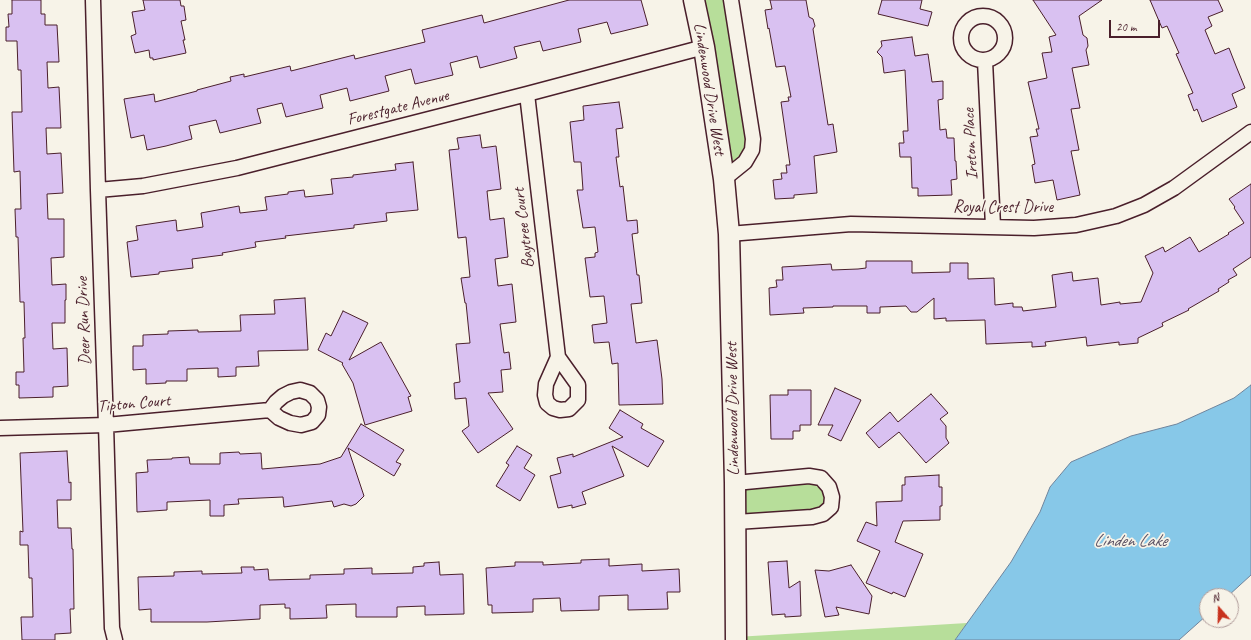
<!DOCTYPE html>
<html>
<head>
<meta charset="utf-8">
<style>
  body { margin:0 }
  #map { position:relative; width:1251px; height:640px; overflow:hidden; background:#f7f3e8; font-family:Caveat,sans-serif }
  canvas { display:block }
  .north { position:absolute; left:1199px; top:588px; width:40px; height:40px; box-sizing:border-box; background:#f7f3e8; border:1px solid #b29e9c; border-radius:50%; rotate:340deg; font-size:11px; font-weight:700; line-height:16px; text-align:center; color:#4a1f2b }
  .north::after { content:''; display:block; margin:auto; width:14px; height:18px; background:#c8321e; clip-path:polygon(50% 0,100% 100%,50% 72%,0 100%) }
  .scale { position:absolute; left:1109px; top:20px; width:51px; height:18px; box-sizing:border-box; border:2px solid #4a1f2b; border-top:0; padding-left:5px; font-size:12px; line-height:14px; white-space:nowrap; color:#4a1f2b; -webkit-text-stroke:3px #f7f3e8; paint-order:stroke }
</style>
</head>
<body>
<div id="map">
<canvas width="1251" height="640"></canvas>
<div class="north">N</div>
<div class="scale">20 m</div>
</div>
<script>
const c = document.querySelector('canvas').getContext('2d');
c.lineJoin = 'round';
function paint(path, color) {
  c.fillStyle = color;
  c.fill(path, 'evenodd');
}
function shape(rows) {
  const path = new Path2D();
  for (const r of rows) {
    if (r.length === 3) {
      path.moveTo(r[0] + r[2], r[1]);
      path.arc(r[0], r[1], r[2], 0, 2 * Math.PI);
      continue;
    }
    path.moveTo(r[0], r[1]);
    for (let i = 2; i < r.length; i += 2) path.lineTo(r[i], r[i + 1]);
  }
  return path;
}
function trace(path, color, width, dash) {
  c.strokeStyle = color;
  c.lineWidth = width;
  c.lineCap = dash ? 'butt' : 'round';
  c.setLineDash(dash || []);
  c.stroke(path);
}
function drawText(font, color, halo, rows, align = 'center') {
  c.font = font + ' Caveat,sans-serif';
  c.lineWidth = 3.5;
  c.setLineDash([]);
  c.textBaseline = 'middle';
  c.strokeStyle = halo;
  c.fillStyle = color;
  for (const [text, x, y, turn = 0] of rows) {
    c.save();
    c.translate(x, y);
    c.rotate((+turn || 0) * Math.PI / 180);
    c.textAlign = isNaN(turn) ? turn : align;
    if (halo) c.strokeText(text, 0, 0);
    c.fillText(text, 0, 0);
    c.restore();
  }
}
const green = shape([
  [694,0,731,0,752,150,724,179],
  [821,478,831,507,736,522,735,483],
  [967,623,955,640,736,640,736,637]
]);
const water = shape([
  [1251,385,1251,575,1228,596,1207,596,1207,615,1179,640,955,640,1011,562,1040,512,1050,487,1071,462,1131,436,1177,424,1234,398,1251,385]
]);
const building = shape([
  [12,0,41,0,41,14,45,14,45,25,57,25,59,62,47,62,48,88,59,87,61,128,46,128,47,154,61,153,63,193,47,194,48,219,64,219,64,257,51,258,52,285,66,284,66,300,65,300,65,323,52,323,53,349,67,348,68,386,53,387,53,397,19,398,19,385,16,385,16,372,24,372,23,338,25,338,24,302,20,302,18,237,16,237,15,209,21,209,20,171,14,172,12,112,22,112,21,70,18,70,17,41,6,41,6,27,9,27,8,14,12,14,12,0],
  [143,0,180,0,181,6,184,6,186,20,181,21,185,40,183,40,186,53,153,60,153,58,150,58,149,50,135,53,131,36,136,34,132,12,145,10,143,0],
  [569,0,641,0,648,25,611,34,607,22,578,29,581,42,543,51,540,41,514,47,517,58,480,68,477,56,450,63,453,75,415,84,411,69,385,76,389,91,350,101,347,88,320,95,323,108,286,117,282,103,257,109,261,123,220,133,216,120,189,126,192,139,166,146,147,150,144,135,131,138,124,99,154,94,155,102,197,91,197,90,231,81,230,77,244,74,244,77,290,66,291,71,354,55,355,59,425,42,422,30,482,15,484,23,569,0],
  [770,0,806,0,809,17,813,19,815,26,813,29,828,125,833,124,837,152,814,156,817,193,794,195,794,198,775,199,773,180,782,179,781,173,787,173,786,165,790,165,781,102,789,101,788,97,791,97,785,66,776,67,769,28,768,29,765,10,772,9,770,0],
  [882,0,922,0,920,9,932,12,928,26,878,14,882,0],
  [1033,0,1102,0,1079,16,1083,35,1087,38,1088,46,1086,50,1089,65,1072,68,1080,108,1071,109,1079,150,1071,151,1080,195,1057,200,1053,180,1035,183,1032,165,1035,164,1030,137,1038,136,1036,129,1039,129,1028,82,1047,78,1042,53,1052,52,1049,37,1056,35,1033,0],
  [1150,0,1218,0,1223,11,1208,17,1212,26,1205,30,1215,54,1229,48,1236,66,1245,88,1232,94,1237,107,1202,122,1197,109,1194,111,1188,95,1193,93,1176,54,1179,53,1167,26,1162,28,1150,0],
  [912,37,915,56,928,54,932,82,943,81,943,99,938,100,940,130,946,129,947,138,954,138,955,161,956,161,957,179,951,180,952,195,918,196,918,188,912,188,911,157,900,157,899,143,904,143,903,131,908,131,905,70,884,73,882,57,877,52,882,46,881,41,912,37],
  [619,102,623,128,616,129,619,157,616,157,620,187,623,186,627,221,637,220,638,233,632,234,637,275,639,275,642,303,631,304,636,343,657,340,662,379,663,404,619,405,618,363,612,364,609,342,594,343,592,325,607,323,604,296,590,297,585,258,595,257,595,253,598,252,595,227,583,228,577,190,583,190,581,162,574,162,570,122,584,120,583,106,619,102],
  [480,135,482,148,496,146,501,189,487,191,490,220,504,218,508,257,495,259,498,286,512,284,516,322,500,324,504,353,509,352,511,369,501,370,503,392,488,393,513,429,478,453,462,431,469,426,466,398,455,399,454,383,460,382,456,344,470,343,466,303,465,303,461,278,470,277,466,237,458,238,449,150,459,149,457,138,480,135],
  [413,162,418,210,386,213,387,221,354,225,354,228,285,236,286,238,255,242,256,247,222,253,223,255,192,259,193,268,159,272,159,274,131,277,127,242,138,240,136,226,176,220,177,231,203,227,201,213,239,206,240,213,267,210,265,197,288,194,288,192,304,190,305,197,333,194,331,179,353,177,353,175,396,170,395,164,413,162],
  [1251,184,1251,257,1233,269,1237,275,1228,280,1229,282,1218,289,1219,291,1188,309,1189,310,1162,323,1163,326,1138,338,1138,343,1119,345,1119,342,1087,346,1086,337,1045,342,1046,346,1032,347,1032,342,986,344,985,320,946,321,946,318,934,319,934,298,917,312,911,312,906,306,880,307,880,313,867,313,867,306,833,306,833,307,803,308,804,313,770,315,769,288,777,287,776,280,783,280,782,267,831,264,832,270,858,269,866,268,866,261,912,261,912,273,950,272,950,263,968,263,968,279,994,278,995,305,1013,303,1013,307,1022,307,1023,311,1056,307,1052,275,1072,272,1073,281,1098,278,1101,305,1120,302,1120,304,1141,302,1153,273,1145,256,1163,247,1165,252,1190,237,1199,252,1229,234,1228,233,1244,223,1234,208,1235,207,1229,199,1251,184],
  [305,298,308,350,258,351,259,366,236,367,236,376,218,377,218,368,187,369,187,381,166,381,166,383,146,384,146,369,133,370,133,346,143,346,143,335,168,334,168,331,198,330,198,332,241,331,240,315,275,314,274,300,305,298],
  [343,311,368,323,349,360,381,342,411,396,408,397,412,411,365,425,353,383,342,364,343,363,318,350,326,333,331,336,343,311],
  [835,388,861,400,841,441,828,435,833,425,818,425,835,388],
  [788,390,811,390,811,425,800,425,800,431,793,431,793,439,771,439,770,395,788,395,788,390],
  [931,394,948,413,940,419,946,426,946,438,949,443,926,463,899,432,879,448,866,433,890,412,898,422,931,394],
  [620,410,643,424,641,428,664,441,648,467,612,446,624,476,582,492,586,504,572,508,572,505,558,508,550,476,561,473,557,458,573,454,573,457,623,437,609,428,620,410],
  [361,424,404,450,396,462,401,464,394,476,348,448,364,496,356,504,351,506,344,504,334,507,332,501,284,507,283,497,238,499,239,504,224,505,224,516,210,516,210,500,167,502,167,510,137,512,136,473,148,472,147,460,172,459,172,458,189,457,190,464,220,464,220,453,239,452,240,454,261,453,262,469,320,464,341,457,361,424],
  [517,446,532,455,524,468,535,475,520,501,496,486,509,465,506,463,517,446],
  [67,451,69,483,71,482,71,500,57,500,58,528,71,528,72,549,73,549,74,609,70,609,71,633,55,634,55,640,22,640,21,617,33,617,32,578,29,578,28,545,20,545,20,531,23,532,20,453,67,451],
  [939,475,939,487,942,487,942,506,940,506,940,520,903,521,895,542,923,554,905,597,893,592,892,594,866,583,880,551,857,541,866,522,877,526,876,502,902,501,902,485,905,485,905,477,939,475],
  [609,559,609,566,642,564,642,571,679,569,680,592,667,592,668,609,628,610,628,595,599,596,599,610,561,611,560,598,533,599,533,612,492,613,492,605,488,605,486,568,515,566,515,562,543,562,543,565,581,563,581,560,609,559],
  [787,561,789,588,800,581,801,616,785,617,785,614,772,615,768,562,787,561],
  [439,562,440,575,463,574,464,614,425,615,425,606,397,607,397,617,356,617,356,604,326,605,327,618,290,619,290,608,285,608,285,604,260,605,260,619,207,622,151,622,151,609,139,610,138,577,174,576,174,572,202,571,202,574,242,573,241,567,254,567,254,570,268,569,269,580,310,579,310,575,344,574,344,569,372,568,372,574,413,573,413,567,424,566,424,563,439,562],
  [851,565,872,596,869,614,836,607,839,615,825,617,815,570,829,571,851,565]
]);
const street = shape([
  [93,0,98,190,106,425,112,628,115,640],
  [983,38,22],
  [985,61,993,226],
  [527,94,558,357,578,385,578,400,569,409,560,410,553,408,547,403,545,395,546,384,558,357],
  [724,179,745,162,752,150,753,139,731,0],
  [98,190,143,186,237,168,527,94,704,47],
  [729,234,851,224,1034,228,1076,225,1116,216,1144,205,1174,188,1251,132],
  [0,428,106,425,270,410,279,418,290,423,301,425,312,422,318,415,319,407,317,400,310,393,300,390,291,392,283,396,276,402,270,410],
  [735,483,809,476,821,478,829,487,832,497,831,507,823,514,812,517,736,522]
]);
const secondary = shape([
  [694,0,704,47,724,179,729,234,735,483,736,640]
]);
const streetNames = [
  ["Lindenwood Drive West",709,89,81],
  ["Forestgate Avenue",398,108,-14],
  ["Ireton Place",971,144,-93],
  ["Royal Crest Drive",1003,208],
  ["Baytree Court",524,228,-97],
  ["Deer Run Drive",84,321,-92],
  ["Tipton Court",134,404,-5],
  ["Lindenwood Drive West",733,409,-91]
];
const waterNames = [
  ["Linden Lake",1130,541]
];
paint(green, '#b7de9a');
paint(water, '#87c8e8');
trace(water, '#6f849c', 1);
paint(building, '#d9c1f1');
trace(building, '#4a1f2b', 1);
trace(street, '#4a1f2b', 17);
trace(secondary, '#4a1f2b', 23);
trace(street, '#f7f3e8', 14);
trace(secondary, '#f7f3e8', 20);
drawText('17px', '#4a1f2b', '#f7f3e8', streetNames);
drawText('italic 18px', '#5c5264', '#f7f3e8', waterNames);
</script>
</body>
</html>
